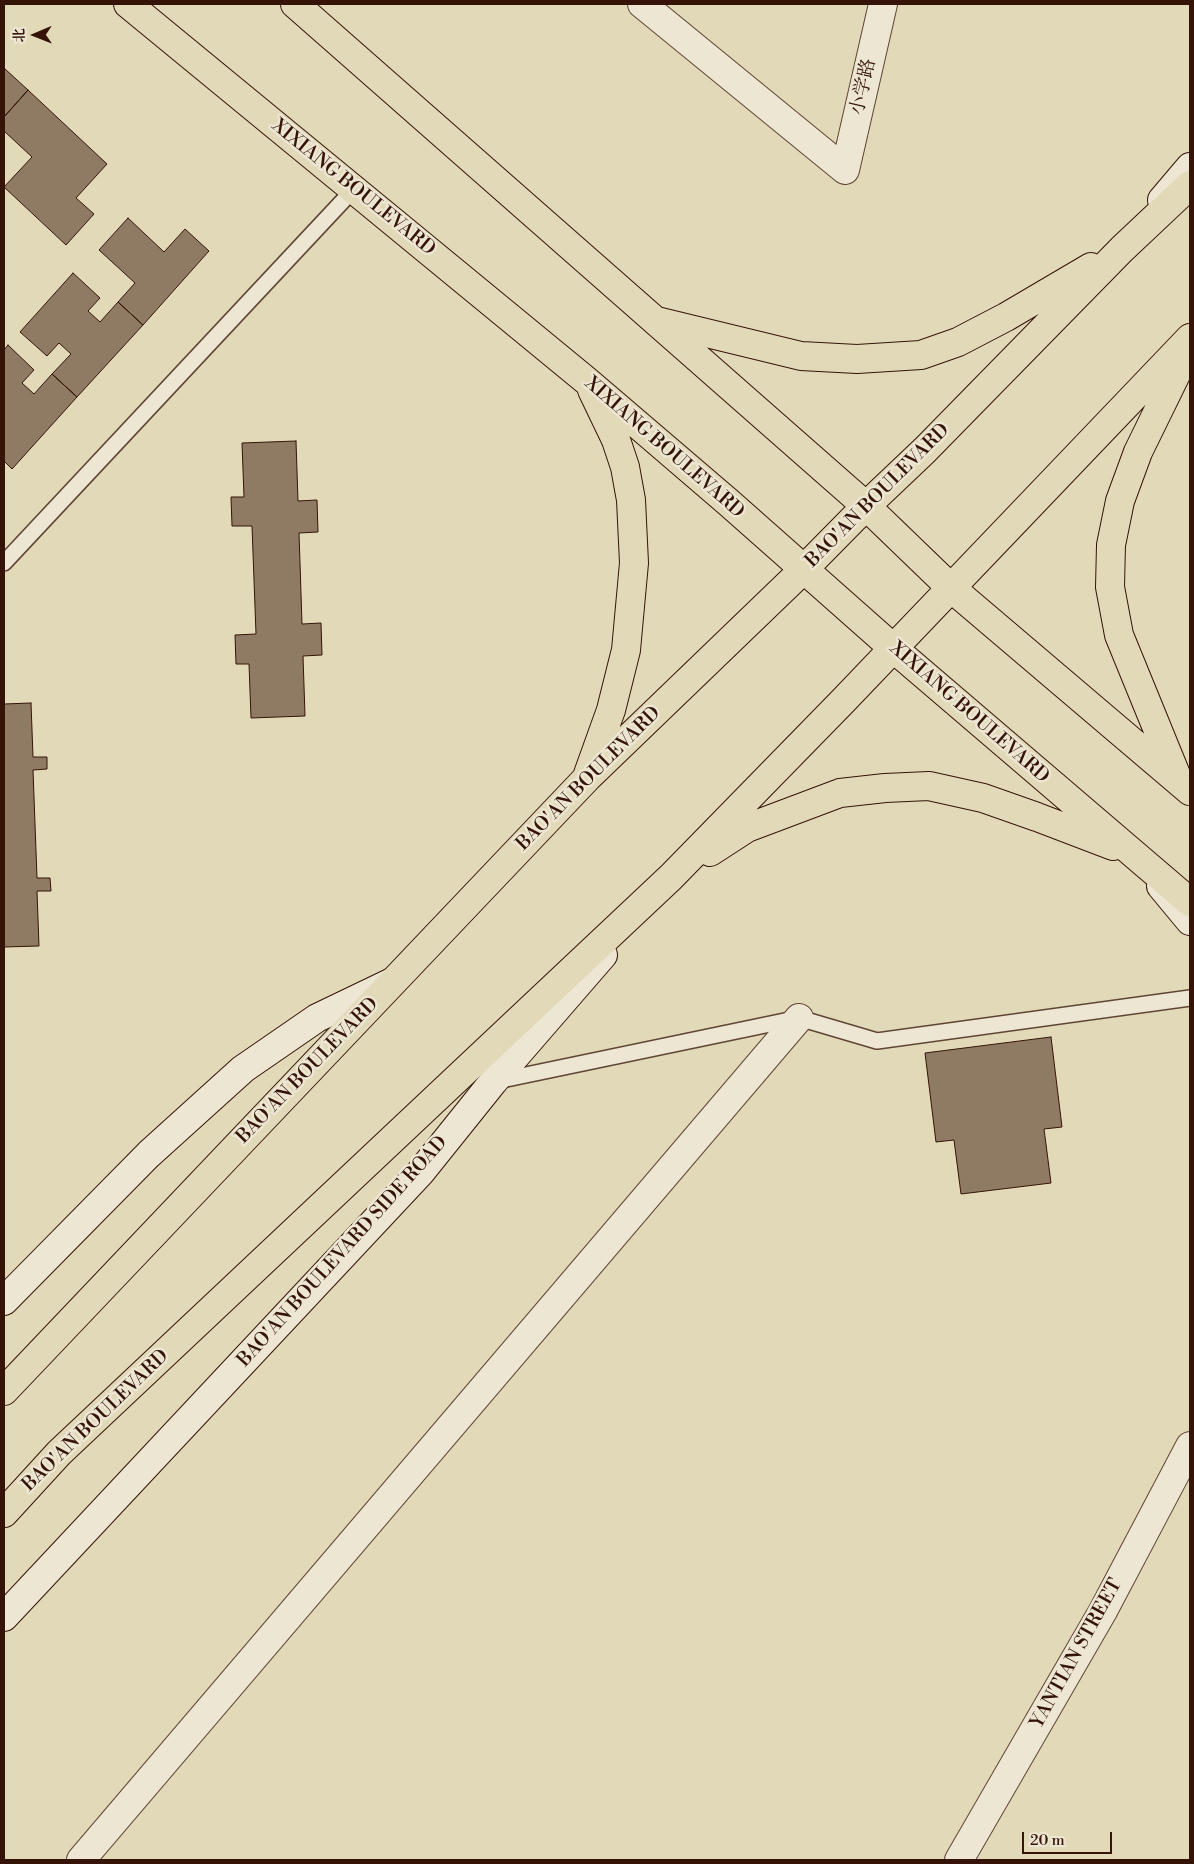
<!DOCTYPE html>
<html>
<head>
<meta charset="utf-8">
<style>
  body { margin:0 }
  #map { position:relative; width:1194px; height:1864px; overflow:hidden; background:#e2d9b9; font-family:"Libre Bodoni","Noto Serif SC",serif }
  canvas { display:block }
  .frame { position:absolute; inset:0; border:5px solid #351407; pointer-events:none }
  .north { position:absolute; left:10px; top:10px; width:50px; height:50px; -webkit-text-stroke:4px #ece6d2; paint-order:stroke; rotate:269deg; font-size:14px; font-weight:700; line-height:20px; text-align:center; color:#351407 }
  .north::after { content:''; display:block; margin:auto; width:18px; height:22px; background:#351407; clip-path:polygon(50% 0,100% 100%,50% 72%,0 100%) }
  .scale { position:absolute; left:1022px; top:1832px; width:90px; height:22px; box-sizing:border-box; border:2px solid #351407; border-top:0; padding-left:6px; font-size:15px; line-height:18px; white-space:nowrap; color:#351407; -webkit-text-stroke:4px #ece6d2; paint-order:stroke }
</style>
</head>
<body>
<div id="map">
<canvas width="1194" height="1864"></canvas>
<div class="frame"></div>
<div class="north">北</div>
<div class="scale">20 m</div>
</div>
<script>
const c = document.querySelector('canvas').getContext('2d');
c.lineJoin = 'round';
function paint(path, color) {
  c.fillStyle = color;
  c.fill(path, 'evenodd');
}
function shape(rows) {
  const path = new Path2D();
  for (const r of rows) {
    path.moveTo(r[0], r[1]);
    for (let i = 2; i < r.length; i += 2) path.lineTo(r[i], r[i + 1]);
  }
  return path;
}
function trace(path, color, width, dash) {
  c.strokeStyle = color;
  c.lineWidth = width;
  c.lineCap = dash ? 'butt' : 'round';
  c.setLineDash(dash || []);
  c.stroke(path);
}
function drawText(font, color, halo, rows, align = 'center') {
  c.font = font + ' "Libre Bodoni","Noto Serif SC",serif';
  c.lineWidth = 5;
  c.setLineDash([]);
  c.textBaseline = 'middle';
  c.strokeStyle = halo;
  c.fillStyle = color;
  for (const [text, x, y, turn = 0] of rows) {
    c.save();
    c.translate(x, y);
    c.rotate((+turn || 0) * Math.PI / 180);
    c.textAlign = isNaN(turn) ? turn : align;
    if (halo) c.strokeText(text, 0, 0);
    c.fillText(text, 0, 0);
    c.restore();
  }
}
const building = shape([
  [4,68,28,90,4,117,4,68],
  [28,90,107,164,76,198,94,214,66,245,4,187,32,157,4,131,4,117,28,90],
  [128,218,164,252,185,229,209,251,143,325,118,302,135,283,99,250,128,218],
  [73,273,100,298,88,311,100,322,118,302,143,325,77,397,52,374,71,354,59,343,47,356,20,332,73,273],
  [8,345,34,370,22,383,34,394,52,374,77,397,12,469,4,461,4,350,8,345],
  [296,441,298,501,317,500,318,532,299,533,302,624,321,623,322,655,303,656,305,716,251,718,249,664,236,664,235,635,256,634,252,526,232,526,231,497,244,497,242,443,296,441],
  [31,703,33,757,47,757,47,769,33,770,37,878,50,878,51,891,37,891,39,946,4,947,4,704,31,703],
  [1051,1037,1062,1127,1044,1129,1051,1183,961,1194,954,1140,936,1142,925,1053,1051,1037]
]);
const lane = shape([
  [4,563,354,189],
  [497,1081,799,1018,877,1041,1190,998]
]);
const street = shape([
  [642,4,845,170,883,4],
  [81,1860,799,1018],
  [959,1860,1103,1611,1190,1446]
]);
const secondary = shape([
  [1162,200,1190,167],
  [1161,886,1190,921],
  [4,1301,149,1154,243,1069,317,1018,392,982],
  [4,1617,420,1173,493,1082,603,955]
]);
const primary = shape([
  [128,4,588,382,728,502,893,648,1190,902],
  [295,4,866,506,950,587,1190,791],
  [657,321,801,356,857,359,921,355,958,342,1006,317,1091,267],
  [588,774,611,710,626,650,634,563,631,500,625,467,616,440,592,390],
  [1177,777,1119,635,1110,587,1111,545,1120,501,1138,452,1188,350],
  [710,852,747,828,840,793,885,788,929,786,983,798,1037,817,1113,846],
  [4,1391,587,778,803,570,866,506,925,450,1122,249,1190,185],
  [4,1513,59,1453,671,877,843,701,1190,338]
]);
const streetNames = [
  ["小学路",864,87,-77],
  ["XIXIANG BOULEVARD",353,188,39],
  ["XIXIANG BOULEVARD",664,448,41],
  ["BAO'AN BOULEVARD",878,496,-45],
  ["XIXIANG BOULEVARD",969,713,41],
  ["BAO'AN BOULEVARD",589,779,-45],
  ["BAO'AN BOULEVARD",308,1071,-46],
  ["BAO'AN BOULEVARD SIDE ROAD",343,1252,-48],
  ["BAO'AN BOULEVARD",96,1421,-44],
  ["YANTIAN STREET",1077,1654,-61]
];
paint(building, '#8f7a64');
trace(building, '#351407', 1);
trace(lane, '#604534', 18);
trace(street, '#604534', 30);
trace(secondary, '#351407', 30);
trace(primary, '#351407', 30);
trace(lane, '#ece6d2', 15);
trace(street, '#ece6d2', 28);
trace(secondary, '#ece6d2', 28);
trace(primary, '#e2d9b9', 28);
drawText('19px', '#351407', '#ece6d2', streetNames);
</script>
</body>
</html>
